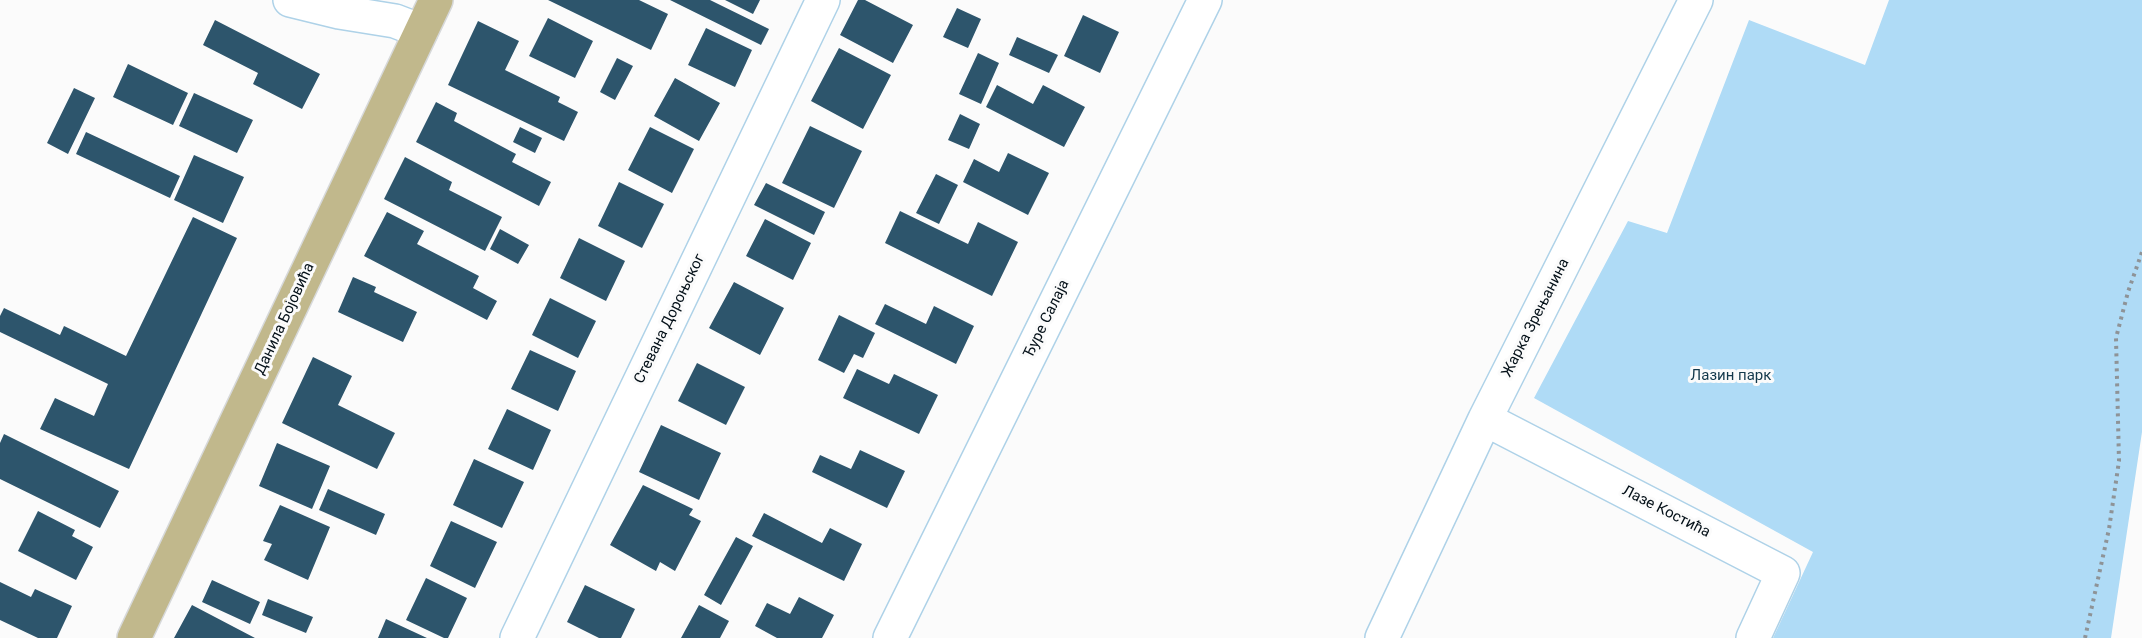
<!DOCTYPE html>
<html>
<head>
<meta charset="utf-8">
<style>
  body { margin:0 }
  canvas { display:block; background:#fbfbfb }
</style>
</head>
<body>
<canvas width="2142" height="638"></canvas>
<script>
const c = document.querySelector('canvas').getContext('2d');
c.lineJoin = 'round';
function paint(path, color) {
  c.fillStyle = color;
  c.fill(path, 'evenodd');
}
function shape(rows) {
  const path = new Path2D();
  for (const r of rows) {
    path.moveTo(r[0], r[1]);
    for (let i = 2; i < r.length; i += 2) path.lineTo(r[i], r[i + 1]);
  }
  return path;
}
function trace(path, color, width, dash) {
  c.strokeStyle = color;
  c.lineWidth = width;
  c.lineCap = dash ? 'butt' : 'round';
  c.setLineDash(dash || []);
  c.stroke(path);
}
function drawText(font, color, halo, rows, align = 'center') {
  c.font = font + ' Roboto,sans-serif';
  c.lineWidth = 6;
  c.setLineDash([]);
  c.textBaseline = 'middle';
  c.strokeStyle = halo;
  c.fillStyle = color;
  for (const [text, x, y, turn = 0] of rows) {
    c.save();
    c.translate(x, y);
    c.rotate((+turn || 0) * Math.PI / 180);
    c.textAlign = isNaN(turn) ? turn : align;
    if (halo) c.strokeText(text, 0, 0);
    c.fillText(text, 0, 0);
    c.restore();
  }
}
const green = shape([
  [1889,0,2142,0,2142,432,2111,638,1773,638,1813,552,1534,398,1628,221,1667,233,1749,20,1865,65]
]);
const building = shape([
  [548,0,639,0,668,14,651,50],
  [670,0,710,0,769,29,761,45],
  [725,0,760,0,753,14],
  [858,0,865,0,913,25,893,63,840,35],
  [957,8,981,19,968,48,943,37],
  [1083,15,1119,32,1100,73,1064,56],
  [548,18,593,41,575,78,529,56],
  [215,20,320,74,302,109,253,84,258,73,203,45],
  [478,21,519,41,505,70,560,97,558,102,578,112,564,141,448,85],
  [706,28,752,50,735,87,688,65],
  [1017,37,1058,55,1049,73,1009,55],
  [839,48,891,75,863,129,811,101],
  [978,53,999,63,981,104,959,94],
  [617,58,633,66,615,100,600,92],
  [128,64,188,93,173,125,113,97],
  [675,78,720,103,699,141,654,116],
  [997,85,1033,104,1043,85,1085,107,1064,147,986,107],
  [74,88,95,98,68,154,47,143],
  [194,93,253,120,237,153,179,126],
  [436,102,457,113,454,121,516,154,512,162,551,182,539,206,416,142],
  [960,114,980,124,969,149,948,140],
  [810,126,862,151,834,208,782,183],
  [520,127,542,138,535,153,513,142],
  [650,127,694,149,672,193,628,170],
  [86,132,180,176,170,198,76,154],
  [1008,153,1049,173,1028,215,963,182,974,159,999,172],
  [194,155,244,177,223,223,174,200],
  [405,157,452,182,449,190,502,217,485,251,384,199],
  [936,174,958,185,939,224,916,213],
  [619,182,664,204,642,248,598,226],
  [766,183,825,212,814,235,754,205],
  [900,211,968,244,978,222,1018,242,992,296,885,243],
  [387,212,424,231,417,244,479,276,473,288,497,301,487,320,364,256],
  [193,217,237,238,129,469,40,429,55,398,94,416,108,384,0,332,0,316,4,308,60,335,64,326,126,356],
  [765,219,811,243,793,280,746,256],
  [500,229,529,245,518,264,490,249],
  [579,238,625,261,606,301,560,278],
  [353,277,376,287,374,292,417,312,403,342,338,312],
  [734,282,784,308,760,355,709,328],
  [550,298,596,321,578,358,532,335],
  [885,304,926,324,934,306,974,326,956,364,875,324],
  [839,315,875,333,863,358,854,354,844,373,818,360],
  [530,350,576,371,558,411,511,389],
  [313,357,352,376,338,405,395,433,377,469,282,423],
  [697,363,745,387,726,425,678,401],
  [857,369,889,384,894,374,938,395,919,434,843,398],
  [507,409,551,430,533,470,488,449],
  [661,425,721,453,699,500,639,472],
  [4,434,119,491,100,528,0,479,0,443],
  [277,443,330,466,312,509,259,486],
  [860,450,905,471,887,508,812,472,820,455,851,469],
  [474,459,524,482,502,528,453,505],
  [643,485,693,509,689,515,701,521,675,571,660,562,656,571,610,545],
  [328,489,385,514,376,535,319,510],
  [280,505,330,527,308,580,264,560,272,544,263,541],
  [38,511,75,530,72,536,93,547,76,580,18,551],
  [764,513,822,543,830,528,862,544,844,581,752,536],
  [451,521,497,542,475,588,430,566],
  [736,537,753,546,721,605,704,595],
  [426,578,467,598,448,638,444,638,406,620],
  [212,580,260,602,250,624,202,602],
  [0,582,31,597,35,589,72,606,57,638,38,638,0,620],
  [585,585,635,609,621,638,599,638,567,622],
  [799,597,834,615,822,638,777,638,755,626,767,603,790,614],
  [268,599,313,617,306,633,262,615],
  [192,605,255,638,174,638],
  [699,605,729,621,720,638,681,638],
  [386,619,427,638,378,638]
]);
const path = shape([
  [2085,638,2109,529,2119,461,2116,338,2128,292,2142,252]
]);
const minor = shape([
  [290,0,339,12,395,21,421,31],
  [1485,419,1783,573,1753,638],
  [517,638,823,0],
  [890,638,1205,0],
  [1382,638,1485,419,1696,0]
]);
const major = shape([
  [134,638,436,0]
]);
const streetNames = [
  ["Жарка Зрењанина",1536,318,-63],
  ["Данила Бојовића",285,319,-65],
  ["Стевана Дороњског",670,319,-64],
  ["Ђуре Салаја",1047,319,-64],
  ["Лазе Костића",1666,512,27]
];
const parkNames = [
  ["Лазин парк",1731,376]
];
paint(green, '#afdbf6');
paint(building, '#2d556c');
trace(minor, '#aed2e8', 36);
trace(major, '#d7d9da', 36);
trace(path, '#8e9397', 4, [3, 4.5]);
trace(minor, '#fff', 33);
trace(major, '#c1b88c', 33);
drawText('15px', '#041018', '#fbfbfb', streetNames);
drawText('15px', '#14394c', '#fbfbfb', parkNames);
</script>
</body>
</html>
